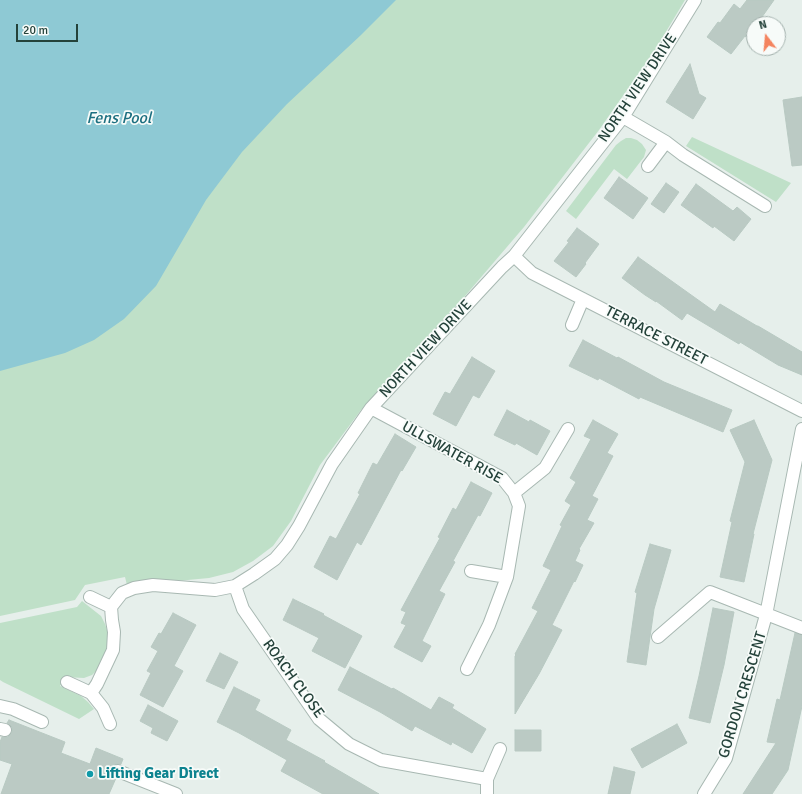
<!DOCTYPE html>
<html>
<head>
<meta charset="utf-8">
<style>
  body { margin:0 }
  #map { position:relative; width:802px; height:794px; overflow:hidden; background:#e6efeb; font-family:Signika,sans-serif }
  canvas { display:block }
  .north { position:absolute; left:746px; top:16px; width:40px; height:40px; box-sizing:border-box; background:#f7fbf9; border:1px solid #a3b1ad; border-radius:50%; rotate:344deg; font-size:11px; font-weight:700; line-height:16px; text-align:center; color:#24423a }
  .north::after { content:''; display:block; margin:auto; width:14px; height:18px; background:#f4845f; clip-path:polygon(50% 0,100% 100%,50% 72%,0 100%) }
  .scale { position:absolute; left:16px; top:24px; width:62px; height:18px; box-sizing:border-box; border:2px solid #24423a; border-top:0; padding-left:5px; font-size:12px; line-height:14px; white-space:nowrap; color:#24423a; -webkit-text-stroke:3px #f7fbf9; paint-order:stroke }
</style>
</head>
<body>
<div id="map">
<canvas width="802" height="794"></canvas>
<div class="north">N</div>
<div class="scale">20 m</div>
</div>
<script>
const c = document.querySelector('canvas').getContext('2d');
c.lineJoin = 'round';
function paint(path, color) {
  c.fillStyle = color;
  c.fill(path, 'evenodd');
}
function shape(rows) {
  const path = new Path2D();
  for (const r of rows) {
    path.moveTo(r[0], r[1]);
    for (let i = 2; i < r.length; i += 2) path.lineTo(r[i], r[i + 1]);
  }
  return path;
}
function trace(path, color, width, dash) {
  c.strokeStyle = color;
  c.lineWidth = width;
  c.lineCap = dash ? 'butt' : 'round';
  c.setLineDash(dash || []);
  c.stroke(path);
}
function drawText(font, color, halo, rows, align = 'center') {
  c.font = font + ' Signika,sans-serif';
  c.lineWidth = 3.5;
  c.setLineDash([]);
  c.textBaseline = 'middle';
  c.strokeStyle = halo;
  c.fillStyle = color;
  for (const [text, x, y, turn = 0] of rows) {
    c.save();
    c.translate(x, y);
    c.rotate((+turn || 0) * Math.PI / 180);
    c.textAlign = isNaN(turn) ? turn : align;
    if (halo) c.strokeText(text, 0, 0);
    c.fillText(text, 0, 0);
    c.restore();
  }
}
const green = shape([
  [0,0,685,0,655,50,599,130,524,227,465,296,361,410,320,465,291,521,273,546,253,561,233,572,209,578,177,581,127,585,125,577,85,585,75,600,0,616],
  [692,137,776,176,791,183,776,202,686,146],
  [626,138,631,138,637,140,642,144,646,150,644,157,627,179,614,169,576,219,566,211,616,145,621,141],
  [82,601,101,616,105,624,108,633,108,643,105,654,98,669,92,675,84,678,65,677,60,686,81,696,88,702,94,709,79,719,3,682,0,680,0,623,77,607]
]);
const water = shape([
  [0,0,396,0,361,35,287,104,242,152,206,200,156,286,124,319,94,340,65,353,0,371]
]);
const building = shape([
  [747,0,774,0,757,24,754,24,754,43,745,36,731,54,707,37,718,22,720,23,734,4,740,9,747,0],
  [690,64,699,94,706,98,693,119,666,102,690,64],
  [802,97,802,165,792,166,783,100,802,97],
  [619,177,648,198,633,219,604,198,619,177],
  [666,183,679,192,664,213,651,204,666,183],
  [696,184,733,211,737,207,751,219,734,241,714,226,713,228,681,205,696,184],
  [577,228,599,244,585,263,586,264,576,277,554,261,569,242,567,241,577,228],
  [638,257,715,312,720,304,757,326,758,326,802,352,802,375,778,365,740,342,739,344,687,313,682,320,656,301,656,302,645,295,622,278,638,257],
  [583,340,617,358,618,357,664,382,732,410,723,432,640,397,639,399,599,378,598,380,569,366,583,340],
  [472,357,495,371,479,398,473,395,456,426,433,414,445,392,450,394,472,357],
  [507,410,529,422,530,420,550,431,537,455,516,443,515,445,494,435,507,410],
  [593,420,618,434,607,453,613,456,592,496,598,499,587,520,594,523,579,549,580,550,575,561,583,565,575,582,574,581,552,625,562,630,539,674,515,714,515,656,516,655,515,654,538,611,532,608,551,570,543,566,562,526,560,525,571,505,565,501,576,482,570,478,591,439,584,436,593,420],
  [754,420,772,460,753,534,754,534,744,582,720,577,732,522,730,521,745,462,730,430,754,420],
  [395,434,416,447,402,471,401,470,361,545,357,542,337,580,314,567,330,536,336,539,360,494,358,493,373,463,377,465,395,434],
  [471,482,492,493,480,516,478,515,453,561,455,562,439,591,445,594,422,641,431,646,422,662,394,647,406,625,401,623,406,612,401,610,440,538,438,537,453,508,456,510,471,482],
  [650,544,671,550,654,609,646,665,627,662,637,593,635,592,650,544],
  [293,599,324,614,323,615,362,636,345,668,312,651,319,638,283,620,293,599],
  [713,608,734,612,724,665,710,723,689,718,699,676,713,608],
  [173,613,196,625,174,666,183,671,163,707,140,695,151,673,147,671,158,651,151,647,159,633,161,634,173,613],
  [795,633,802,635,802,706,788,770,772,794,743,794,776,743,767,742,777,699,780,700,795,633],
  [220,653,238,662,224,689,206,681,220,653],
  [350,667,392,689,393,688,431,710,439,697,454,705,452,708,486,729,472,753,452,742,451,745,415,726,412,731,380,712,338,690,350,667],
  [234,687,260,700,255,710,291,730,286,740,325,761,324,762,379,794,323,794,281,771,287,760,239,733,217,722,234,687],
  [148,705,178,721,167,741,151,733,153,728,140,721,148,705],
  [9,720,65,742,61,753,90,764,96,748,123,759,121,764,117,764,113,765,111,768,111,772,112,776,116,778,109,794,1,794,12,764,0,760,0,742,2,737,8,737,10,735,12,732,12,727,10,725,7,723,9,720],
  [677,724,687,743,642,768,631,749,677,724],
  [515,730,541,730,541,751,515,751,515,730],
  [614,767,635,772,630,794,608,794,614,767]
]);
const minor = shape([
  [623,117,666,142,683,155,765,206],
  [648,166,666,142],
  [514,256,532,273,802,411],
  [572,325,583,299],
  [371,408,502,478,514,493,519,506,507,577,489,625,467,669],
  [514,493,545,468,568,429],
  [471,571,507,577],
  [235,586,243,609,319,719,349,744,381,760,487,779],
  [90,597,111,607],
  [658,637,710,592,802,628],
  [67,682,91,693],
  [0,706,13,709,42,722],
  [110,724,103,708,91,693,97,684,113,650,114,632,112,620,111,607,122,593,134,588,153,585,178,587,215,590,235,586,254,574,275,559,287,545,299,526,332,464,371,408,502,267,514,256,623,117,695,0],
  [0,729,5,730],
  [118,771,176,794],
  [487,794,487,779,500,749],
  [704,794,726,758,766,615,802,429]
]);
const markers = [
  [90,774,4,"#0f9aa8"]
];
const streetNames = [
  ["NORTH VIEW DRIVE",638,88,-56],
  ["TERRACE STREET",656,336,27],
  ["NORTH VIEW DRIVE",426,349,-47],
  ["ULLSWATER RISE",452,453,29],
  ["ROACH CLOSE",293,679,54],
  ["GORDON CRESCENT",743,695,-73]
];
const cultureNames = [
  ["Lifting Gear Direct",98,774]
];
const waterNames = [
  ["Fens Pool",119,119]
];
paint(green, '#bfe0c8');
paint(water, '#8ec9d4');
paint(building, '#bbcac4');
trace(building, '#b8c9c2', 1);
trace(minor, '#a8b8b2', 14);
trace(minor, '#fff', 12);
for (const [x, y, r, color] of markers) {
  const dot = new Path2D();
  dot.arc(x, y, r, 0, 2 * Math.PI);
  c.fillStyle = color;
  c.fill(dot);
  trace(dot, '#f7fbf9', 1.5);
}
drawText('15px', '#24423a', '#f7fbf9', streetNames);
drawText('bold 15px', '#0d838f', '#f7fbf9', cultureNames, 'left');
drawText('italic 16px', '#1c6f80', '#f7fbf9', waterNames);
</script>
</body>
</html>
